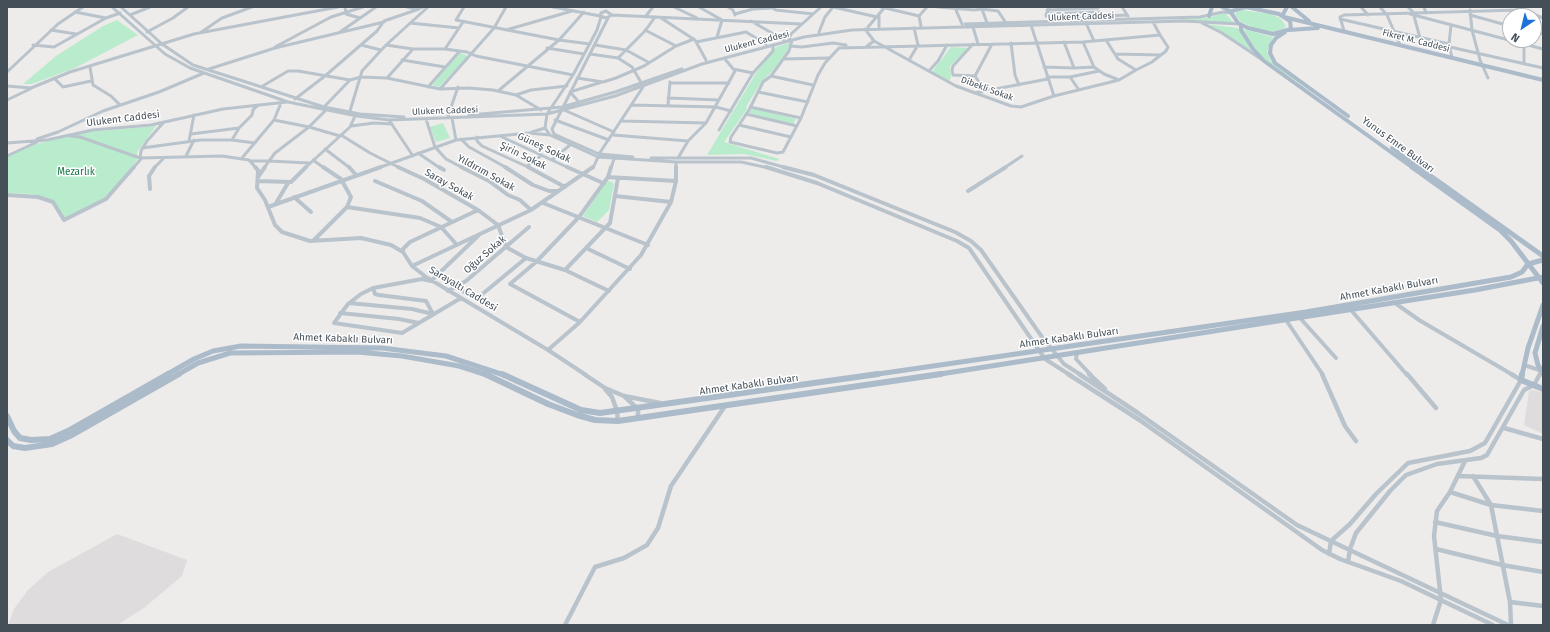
<!DOCTYPE html>
<html>
<head>
<meta charset="utf-8">
<style>
  body { margin:0 }
  #map { position:relative; width:1550px; height:632px; overflow:hidden; background:#eeebeb; font-family:"Fira Sans",sans-serif }
  canvas { display:block }
  .frame { position:absolute; inset:0; border:8px solid #444f58; pointer-events:none }
  .north { position:absolute; left:1502px; top:8px; width:40px; height:40px; box-sizing:border-box; background:#fff; border:1px solid #b4b9bc; border-radius:50%; rotate:215deg; font-size:11px; font-weight:700; line-height:16px; text-align:center; color:#444f58 }
  .north::after { content:''; display:block; margin:auto; width:14px; height:18px; background:#1c72d7; clip-path:polygon(50% 0,100% 100%,50% 72%,0 100%) }
</style>
</head>
<body>
<div id="map">
<canvas width="1550" height="632"></canvas>
<div class="frame"></div>
<div class="north">N</div>
</div>
<script>
const c = document.querySelector('canvas').getContext('2d');
c.lineJoin = 'round';
function paint(path, color) {
  c.fillStyle = color;
  c.fill(path, 'evenodd');
}
function shape(rows) {
  const path = new Path2D();
  for (const r of rows) {
    path.moveTo(r[0], r[1]);
    for (let i = 2; i < r.length; i += 2) path.lineTo(r[i], r[i + 1]);
  }
  return path;
}
function trace(path, color, width, dash) {
  c.strokeStyle = color;
  c.lineWidth = width;
  c.lineCap = dash ? 'butt' : 'round';
  c.setLineDash(dash || []);
  c.stroke(path);
}
function drawText(font, color, halo, rows, align = 'center') {
  c.font = font + ' "Fira Sans",sans-serif';
  c.lineWidth = 3;
  c.setLineDash([]);
  c.textBaseline = 'middle';
  c.strokeStyle = halo;
  c.fillStyle = color;
  for (const [text, x, y, turn = 0] of rows) {
    c.save();
    c.translate(x, y);
    c.rotate((+turn || 0) * Math.PI / 180);
    c.textAlign = isNaN(turn) ? turn : align;
    if (halo) c.strokeText(text, 0, 0);
    c.fillText(text, 0, 0);
    c.restore();
  }
}
const education = shape([
  [1533,390,1543,393,1543,434,1524,425,1529,391],
  [117,534,187,560,182,576,144,608,117,625,8,625,14,609,28,590,48,572]
]);
const green = shape([
  [1242,10,1270,14,1280,18,1286,26,1283,29,1272,32,1255,29,1240,21,1236,16,1235,13],
  [1225,13,1234,23,1167,20,1206,18],
  [117,20,138,35,75,68,32,84,23,84,56,56,103,26],
  [1206,24,1238,28,1253,53],
  [1243,29,1273,37,1267,52,1271,61,1328,103,1266,61,1255,49],
  [790,43,787,51,774,69,760,84,746,107,747,109,724,142,779,159,777,161,744,154,707,155,756,73,776,47],
  [951,47,968,48,950,66,951,78,949,81,932,72],
  [460,53,468,56,439,87,432,85],
  [752,108,796,119,793,124,749,113],
  [443,123,450,138,436,142,430,127],
  [156,126,137,152,137,160,107,198,63,219,54,201,31,194,7,193,7,157,36,144,88,132],
  [607,181,612,182,614,184,609,210,597,222,583,216]
]);
const minorFar2 = shape([
  [112,7,165,54,190,68,288,102,357,116,389,120,547,114,615,96,702,64,804,37,852,30,1184,21,1240,24],
  [121,7,162,44,193,65,324,107,360,114,404,117],
  [345,7,346,14,360,18],
  [407,7,416,9,423,7],
  [464,7,456,20,559,40,590,44],
  [553,7,600,16],
  [674,7,697,18],
  [699,7,722,20,717,37],
  [728,7,733,10,735,15],
  [771,7,776,10,813,14],
  [833,7,877,17],
  [881,7,919,16,927,7],
  [938,7,974,10,982,9,981,7],
  [1049,7,1046,16,1055,18],
  [1122,7,1128,16],
  [1361,7,1368,15],
  [1380,7,1387,15,1400,45],
  [1408,7,1415,14],
  [1424,7,1426,13],
  [1517,8,1543,18],
  [956,10,962,24],
  [1047,10,1098,8],
  [1470,10,1472,30,1480,60,1488,78],
  [606,11,612,15,606,18,600,16,601,13,606,11],
  [75,12,106,18],
  [735,14,753,9,772,8],
  [879,14,879,27],
  [1046,14,1100,12],
  [1410,14,1543,49],
  [130,15,150,7],
  [612,15,801,24],
  [1470,15,1510,26],
  [919,16,921,26],
  [1414,16,1420,38],
  [645,17,653,7],
  [608,18,552,129,554,134,599,154,633,157],
  [661,18,695,40,706,60],
  [1068,18,1127,15],
  [1340,19,1449,44],
  [751,21,784,40],
  [410,23,459,28],
  [987,23,982,9,998,11,1006,23],
  [1086,23,1094,41],
  [1202,23,1222,33,1261,59],
  [965,24,1200,17,1223,12,1232,13],
  [1451,25,1449,44,1452,58],
  [868,27,885,7],
  [973,27,978,44],
  [865,29,874,41,867,46],
  [51,30,76,34],
  [506,30,572,11],
  [645,30,676,46],
  [1344,31,1340,17,1344,15,1519,10],
  [147,32,173,18,188,7],
  [340,32,376,7],
  [819,32,825,17,833,7],
  [1534,32,1543,34],
  [200,33,222,18,252,7],
  [789,39,791,34,821,7],
  [792,40,789,51,771,76,763,82,749,110,731,137,730,142,777,153,783,152,801,118,818,75,825,63,839,48,1083,42,1160,35,1153,22],
  [1524,40,1524,64],
  [874,41,956,86,1011,106,1021,107,1054,96,1031,25],
  [696,42,746,32,766,44],
  [1083,42,1094,67,1104,74,1119,80,1136,70,1118,59,1106,40],
  [1011,43,1015,75,1019,85],
  [973,44,953,66,952,70,953,75,975,76],
  [33,45,54,47,106,18,120,13],
  [361,45,381,50],
  [386,45,413,49,445,49,467,52,476,56,573,75],
  [595,45,626,50,648,62],
  [791,46,802,47,833,43,846,45],
  [275,47,331,17,363,7],
  [1450,47,1543,68],
  [547,48,584,54],
  [445,49,463,22],
  [590,54,618,58,632,67,642,84],
  [1115,54,1160,55],
  [618,58,645,31,655,17],
  [784,59,829,58],
  [402,60,445,67],
  [909,60,918,45,914,28],
  [90,67,93,85,111,96,120,105],
  [1044,67,1074,68,1064,42],
  [1074,68,1094,67],
  [209,69,275,48,384,22],
  [733,69,753,73],
  [1136,70,1152,62,1166,51,1168,47,1160,35],
  [929,71,938,61,947,45],
  [7,72,58,24,83,7],
  [771,76,813,85],
  [1047,77,1070,77,1099,71],
  [1070,77,1079,90],
  [54,78,63,87,91,81],
  [387,78,413,49],
  [577,78,603,82,616,78,644,66,676,46,694,39],
  [670,83,729,83],
  [7,86,31,88,70,72,194,34,338,7],
  [261,87,288,71,298,71,350,80,361,77,387,78,440,89,469,88,493,90,516,95,541,110],
  [428,87,459,52],
  [440,89,494,28,506,7],
  [498,91,559,40,584,12],
  [985,91,975,76,992,44],
  [758,92,808,102],
  [974,93,1048,79],
  [516,95,531,90,567,86],
  [1054,96,1119,80],
  [668,98,719,100],
  [295,99,325,76,377,31,384,21,419,9],
  [7,100,30,89],
  [579,102,570,92,602,82],
  [631,105,716,107,731,111],
  [668,105,670,82],
  [324,107,350,80],
  [750,107,801,118],
  [564,110,614,132],
  [350,111,362,71,386,45,428,7],
  [746,114,797,126],
  [469,115,562,107,615,92,682,69],
  [448,116,458,87],
  [452,118,456,140],
  [426,119,435,147,446,159,463,168],
  [274,120,309,127,340,136],
  [389,120,413,156],
  [555,120,609,140],
  [622,121,706,123],
  [164,122,147,141,141,151,140,158,222,156,249,160,256,168],
  [739,125,791,137],
  [351,126,374,123,392,124],
  [719,130,753,73,773,51,773,45],
  [532,132,545,128],
  [191,134,239,128],
  [341,135,370,153,400,168],
  [550,135,545,128,547,114,573,75,597,30,601,17],
  [613,135,688,141],
  [70,136,80,137,140,158],
  [500,136,569,168],
  [477,137,477,141,482,146,530,168],
  [37,139,58,132,103,111,159,92,204,73],
  [461,139,469,147,507,168],
  [232,140,239,128,252,115,253,110,258,105],
  [189,141,194,115],
  [7,143,47,140,93,130,151,125,223,109,287,102],
  [142,148,201,140,232,140,255,143],
  [325,149,350,168],
  [418,153,440,168],
  [599,154,643,87],
  [7,156,37,142],
  [186,156,194,140],
  [242,158,274,120,281,103],
  [651,158,751,158,787,168],
  [678,158,688,141,706,123,735,71,724,58],
  [313,160,324,168],
  [552,160,570,145],
  [250,161,269,161,275,153,309,127,325,111],
  [676,162,676,168],
  [527,166,542,155],
  [133,168,141,159],
  [154,168,164,158],
  [264,168,269,161,309,163],
  [305,168,350,127,355,116],
  [378,168,456,140,529,133,550,135,598,157,676,162,741,162,769,168],
  [593,168,598,157],
  [611,168,614,159],
  [1004,168,1022,156]
]);
const minorFar1 = shape([
  [255,167,258,170,257,188,265,200,275,225,282,232,310,241,361,238,391,245,403,252,412,266,426,277,548,350,586,375],
  [323,167,341,179,351,197,347,207,420,218,441,227,457,245],
  [349,167,356,175],
  [398,167,424,179,478,210,498,225,506,247,526,258,565,270,609,291],
  [439,167,444,170],
  [461,167,489,181,508,195,520,200,531,210],
  [505,167,533,185,549,191,559,191],
  [528,167,565,187],
  [567,167,603,183],
  [766,167,817,183,957,241,969,248,1045,359,1070,375],
  [783,167,814,175,955,232,971,241,981,250,1042,337,1064,364,1081,375],
  [258,177,265,167],
  [608,177,676,181],
  [258,181,291,182,306,167],
  [375,181,422,201,452,222],
  [150,189,149,176,155,167],
  [968,191,1006,167],
  [7,195,38,197,53,202,64,220,106,199,134,167],
  [615,196,671,202],
  [294,197,311,212],
  [276,203,288,183],
  [543,203,648,245],
  [268,207,381,167],
  [313,241,347,207],
  [586,248,630,269],
  [403,252,403,249,410,242,478,210],
  [412,266,531,210,593,167],
  [565,270,610,223,618,178],
  [455,287,472,296,480,296,526,258],
  [373,288,375,294,379,295,426,301,433,314],
  [448,291,466,281,529,227],
  [461,298,402,333,334,323,348,304,361,294,373,288,422,279,431,281,479,235],
  [349,303,412,309,433,314],
  [1395,303,1419,320,1513,375],
  [1351,310,1407,375],
  [340,313,399,319,419,323],
  [1300,318,1336,358],
  [1286,320,1323,375],
  [580,322,510,284,536,262,579,217,608,177,611,167],
  [548,350,580,322,641,255,671,202,676,181,676,167],
  [1077,353,1076,359,1091,375],
  [1524,365,1542,371,1540,375]
]);
const minor = shape([
  [584,374,605,388,624,396,660,403],
  [1068,374,1141,421,1322,550,1340,559,1401,581,1493,625],
  [1079,374,1138,413,1297,525,1508,625],
  [1089,374,1105,389],
  [1322,374,1345,426,1356,441],
  [1407,374,1436,408],
  [605,389,612,397,617,411,618,421],
  [625,397,638,409,638,418],
  [1504,428,1543,439],
  [1458,476,1543,479],
  [1473,476,1491,505,1510,602,1511,625],
  [1450,492,1491,505,1543,511],
  [1435,522,1497,536,1543,542],
  [1436,549,1502,565,1543,572],
  [1329,554,1331,541,1350,524,1376,494,1408,463,1470,451,1485,443,1521,380,1511,374],
  [1348,562,1350,549,1356,533,1390,491,1406,475,1437,464,1481,458,1487,455,1524,390,1534,385,1540,374],
  [1510,602,1543,606],
  [565,625,595,567,624,558,647,545,658,528,671,486,725,406],
  [1433,625,1441,600,1434,536,1437,511,1450,492,1465,461]
]);
const majorFar2 = shape([
  [1222,7,1232,12],
  [1246,7,1279,14,1290,21,1291,29,1273,34,1248,28,1238,23,1232,14,1232,11,1246,7],
  [1292,7,1309,21],
  [1209,16,1212,7],
  [1282,16,1287,7],
  [1284,17,1543,80],
  [1241,25,1241,30,1253,49,1264,61,1413,168],
  [1289,30,1318,28],
  [1285,32,1276,38,1271,45,1270,53,1275,63,1348,116],
  [1392,148,1419,168]
]);
const majorFar1 = shape([
  [1412,167,1500,230,1511,241,1543,283],
  [1418,167,1543,256],
  [1543,326,1535,353,1538,365,1543,373],
  [166,375,194,359,213,351,241,346,382,348,446,356,504,375],
  [177,375,198,363,230,353,357,352,402,356,459,366,487,375],
  [871,375,1306,312,1511,277,1522,272,1528,264,1543,260],
  [934,375,1475,290,1543,277],
  [1522,375,1528,348,1543,305]
]);
const major = shape([
  [485,374,548,404,577,415,595,420,618,421,941,374],
  [502,374,581,410,600,413,878,374],
  [1522,374,1521,380,1543,389],
  [7,416,14,431,20,438,31,440,50,439,68,431,168,374],
  [7,440,13,446,25,448,52,444,72,435,179,374]
]);
const farStreetnames = [
  ["Ulukent Caddesi",1081,17,-2],
  ["Fikret M. Caddesi",1416,41,14],
  ["Ulukent Caddesi",757,42,-14],
  ["Dibekli Sokak",987,89,20],
  ["Ulukent Caddesi",445,111,-2]
];
const streetNames = [
  ["Ulukent Caddesi",123,119,-7],
  ["Yunus Emre Bulvarı",1398,145,36],
  ["Güneş Sokak",544,148,25],
  ["Şirin Sokak",523,156,26],
  ["Yıldırım Sokak",486,173,29],
  ["Saray Sokak",449,185,29],
  ["Oğuz Sokak",485,255,-41],
  ["Sarayaltı Caddesi",463,289,31],
  ["Ahmet Kabaklı Bulvarı",1389,289,-10],
  ["Ahmet Kabaklı Bulvarı",1069,338,-8],
  ["Ahmet Kabaklı Bulvarı",343,339,2],
  ["Ahmet Kabaklı Bulvarı",749,385,-8]
];
const parkNames = [
  ["Mezarlık",76,172]
];
paint(education, '#dfdcdd');
paint(green, '#b9eccc');
trace(minorFar2, '#b9c3cb', 3);
trace(minorFar1, '#b9c3cb', 4);
trace(minor, '#b9c3cb', 4.5);
trace(majorFar2, '#abbbca', 4);
trace(majorFar1, '#abbbca', 5);
trace(major, '#abbbca', 6);
drawText('9px', '#444f58', '#fff', farStreetnames);
drawText('10px', '#444f58', '#fff', streetNames);
drawText('10px', '#187645', '#fff', parkNames);
</script>
</body>
</html>
